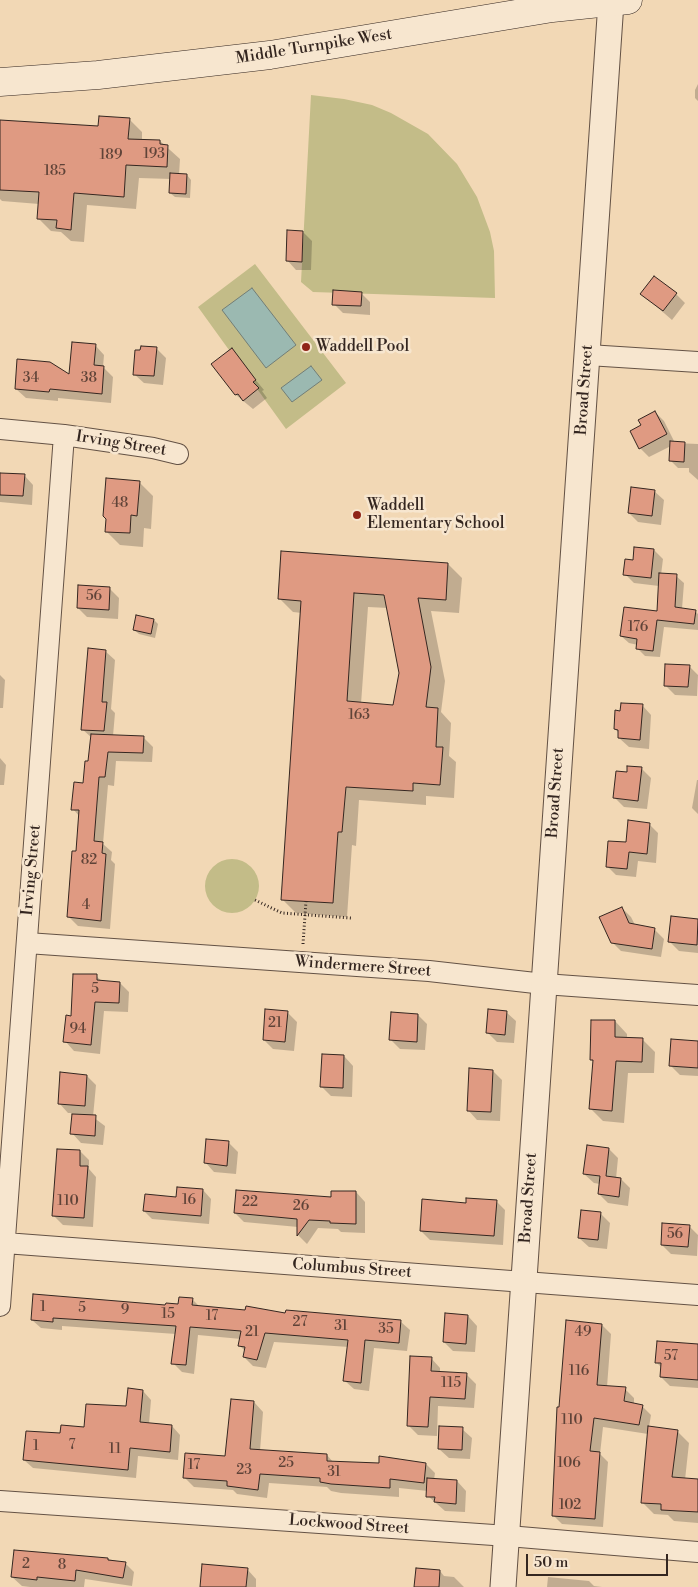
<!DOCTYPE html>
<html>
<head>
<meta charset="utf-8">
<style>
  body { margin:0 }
  #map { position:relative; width:698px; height:1587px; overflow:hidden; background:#f2d8b5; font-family:"Libre Bodoni",serif }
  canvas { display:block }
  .scale { position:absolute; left:526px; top:1554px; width:142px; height:22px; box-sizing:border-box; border:2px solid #342620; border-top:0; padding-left:6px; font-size:15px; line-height:18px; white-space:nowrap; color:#342620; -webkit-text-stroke:4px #f7e6cf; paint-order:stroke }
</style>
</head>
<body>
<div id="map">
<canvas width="698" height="1587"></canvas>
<div class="scale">50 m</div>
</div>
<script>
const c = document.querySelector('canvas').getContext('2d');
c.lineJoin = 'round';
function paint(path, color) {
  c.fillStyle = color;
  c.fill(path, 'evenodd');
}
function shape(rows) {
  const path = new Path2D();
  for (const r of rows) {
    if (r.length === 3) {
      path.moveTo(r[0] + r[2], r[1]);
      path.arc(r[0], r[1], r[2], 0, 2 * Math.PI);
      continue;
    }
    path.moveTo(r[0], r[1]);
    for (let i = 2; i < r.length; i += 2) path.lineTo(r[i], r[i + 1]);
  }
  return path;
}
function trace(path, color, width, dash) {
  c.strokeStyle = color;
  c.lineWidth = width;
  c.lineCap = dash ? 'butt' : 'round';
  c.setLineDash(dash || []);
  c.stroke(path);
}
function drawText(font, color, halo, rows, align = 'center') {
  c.font = font + ' "Libre Bodoni",serif';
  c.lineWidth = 5;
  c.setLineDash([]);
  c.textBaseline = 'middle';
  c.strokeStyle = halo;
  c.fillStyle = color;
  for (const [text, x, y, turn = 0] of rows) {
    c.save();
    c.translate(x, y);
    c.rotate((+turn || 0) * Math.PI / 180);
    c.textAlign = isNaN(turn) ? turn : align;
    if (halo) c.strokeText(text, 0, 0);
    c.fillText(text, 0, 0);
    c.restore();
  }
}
const green = shape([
  [311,95,344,99,372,105,391,113,428,134,457,164,477,197,490,232,494,251,495,298,313,292,301,282],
  [255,264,346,383,286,429,198,307],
  [232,886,27]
]);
const water = shape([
  [252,288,296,345,266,368,222,310,252,288],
  [311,366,322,380,292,402,281,388,311,366]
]);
const shadow = shape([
  [698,84,698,101,695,98,695,90],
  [130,120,142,132,142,141,160,141,180,159,179,175,187,175,191,180,190,198,175,197,170,193,171,179,139,178,136,209,87,205,84,242,71,241,61,232,51,231,38,218,39,204,2,201,0,199,0,121,99,127],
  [303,232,312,241,311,270,296,270,287,260],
  [361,293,370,302,370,315,343,313,334,304],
  [642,294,676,294,685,303,672,320],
  [95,345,104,355,103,367,113,377,111,403,58,398,58,401,26,398,16,389,70,376],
  [156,348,166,358,163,385,144,383,134,374],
  [231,350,264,390,262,391,267,398,253,409,236,395,213,364],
  [655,412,664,421,675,443,698,444,698,480,689,472,689,468,678,468,670,460,671,446,649,457,640,448,642,426],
  [0,474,24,475,33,485,32,505,0,502],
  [139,482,153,496,151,529,144,528,143,547,120,545,106,531],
  [654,491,664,500,661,525,638,522,629,513],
  [654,550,663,559,661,575,676,576,684,583,682,609,695,611,698,614,698,630,664,627,660,657,645,656,637,648,638,645,629,643,621,636,658,613,659,586,634,583,625,574,634,561],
  [448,564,462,578,459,613,431,611,445,681,441,712,451,723,449,756,456,762,454,798,426,796,426,805,359,800,356,846,352,845,347,917,296,913,282,899,302,613,293,612,279,598],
  [368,607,388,608,400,673,394,706,361,704],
  [110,589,119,598,118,619,87,617,78,608],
  [154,620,158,624,155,638,139,634,134,630],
  [105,651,115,660,111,709,115,713,113,736,143,737,153,747,152,762,116,761,114,786,108,785,103,844,112,852,111,860,115,864,110,929,78,926,69,917,80,817,73,809,84,784,90,762,92,738,82,729],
  [689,666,698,675,697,696,675,695,666,686],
  [0,675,5,680,3,708,0,708],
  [642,705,651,715,649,749,629,747,619,738,619,733,615,729],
  [0,758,6,765,4,785,0,785],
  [641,768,651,778,647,809,624,807,614,797,628,774],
  [697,780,698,780,698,814,692,808],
  [649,824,658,833,656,863,638,861,636,877,616,875,607,866],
  [622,908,631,917,635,925,654,929,664,939,661,957,621,951,612,942],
  [672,918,698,920,698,953,679,951,670,942],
  [96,976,103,982,120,983,129,992,128,1012,104,1011,100,1054,74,1051,65,1041,72,1017],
  [287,1012,297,1022,294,1051,273,1049,264,1040],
  [506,1012,516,1021,514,1043,497,1042,487,1032],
  [418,1015,427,1024,425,1050,400,1049,390,1039],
  [615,1021,627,1034,627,1039,642,1039,655,1052,654,1073,628,1073,624,1123,603,1121,590,1108,594,1062,591,1060],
  [698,1042,698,1076,680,1075,671,1066],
  [344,1056,353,1066,352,1097,331,1096,321,1086],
  [493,1071,502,1080,500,1121,477,1120,468,1110],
  [87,1076,96,1085,93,1117,105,1126,103,1145,81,1143,72,1133,73,1113,68,1113,59,1103],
  [229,1143,238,1152,236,1174,214,1172,205,1162],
  [588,1147,609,1149,618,1158,616,1179,621,1179,630,1188,628,1206,608,1203,599,1194,600,1184,594,1183,584,1174],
  [80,1151,89,1160,89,1169,96,1177,93,1227,63,1225,53,1215],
  [203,1190,211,1199,209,1224,152,1219,144,1211],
  [356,1192,365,1202,365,1233,341,1232,338,1229,318,1228,307,1244,298,1235,298,1227,244,1222,235,1213],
  [496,1201,505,1210,503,1245,430,1240,421,1231,467,1205],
  [601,1214,610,1223,607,1249,589,1247,579,1238],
  [689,1226,698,1235,697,1256,671,1254,662,1245],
  [192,1299,200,1307,401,1322,410,1330,407,1351,374,1348,369,1391,354,1389,345,1381,349,1347,274,1342,266,1368,253,1366,244,1357,245,1351,240,1346,241,1339,198,1335,194,1374,182,1372,173,1363,176,1334,62,1326,62,1330,41,1328,32,1320,179,1305],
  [468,1316,477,1326,475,1352,453,1351,444,1342],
  [602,1325,611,1334,607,1387,625,1389,634,1398,634,1404,642,1406,651,1415,649,1427,677,1431,689,1443,685,1480,698,1481,698,1523,674,1521,668,1515,654,1514,642,1502,648,1434,603,1427,600,1454,608,1462,603,1527,562,1524,553,1515,561,1409],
  [698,1345,698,1388,670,1386,661,1377,662,1368,656,1362],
  [431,1358,440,1368,440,1373,466,1374,476,1384,474,1408,438,1406,437,1436,418,1435,408,1425],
  [143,1391,151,1400,149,1424,172,1426,180,1435,178,1460,138,1456,136,1478,33,1468,24,1460,61,1435,86,1429,127,1408],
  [254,1402,263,1412,260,1451,327,1455,333,1462,426,1464,435,1473,434,1480,457,1481,466,1491,465,1512,445,1511,428,1496,428,1491,399,1488,399,1497,341,1493,331,1491,327,1487,269,1483,267,1498,237,1494,233,1490,194,1487,184,1477,227,1458],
  [462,1429,472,1438,470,1459,449,1458,439,1449],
  [108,1559,125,1563,134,1572,132,1586,85,1579,84,1587,30,1587,22,1586,12,1577],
  [247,1569,256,1579,256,1587,201,1587],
  [440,1571,444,1576,454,1577,464,1587,415,1587],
  [548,1577,589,1581,594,1586,602,1587,547,1587]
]);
const building = shape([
  [99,116,130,118,128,139,160,140,160,144,168,145,167,167,126,165,124,197,74,193,71,230,56,228,57,220,37,219,39,192,0,190,0,120,98,126,99,116],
  [170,173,187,174,186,194,169,193,170,173],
  [287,230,303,231,302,262,286,261,287,230],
  [654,276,677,293,663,311,640,294,654,276],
  [333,290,362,292,361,306,332,305,333,290],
  [72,342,96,344,94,365,104,366,102,394,50,389,49,392,15,389,17,359,50,362,69,374,72,342],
  [141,346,157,347,154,376,133,375,135,350,140,350,141,346],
  [232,348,256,380,253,382,259,388,243,401,238,394,235,395,211,364,232,348],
  [655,411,667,434,639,449,630,431,641,425,638,420,655,411],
  [670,441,685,442,684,462,669,461,670,441],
  [0,473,25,474,23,496,0,495,0,473],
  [106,478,140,481,137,516,131,515,130,533,105,532,106,519,103,516,106,478],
  [631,487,655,490,652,516,628,513,631,487],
  [634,547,654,549,651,578,623,575,625,559,633,560,634,547],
  [281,551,448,563,446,600,418,598,431,667,426,707,438,708,436,747,443,747,440,785,413,783,413,791,346,787,342,832,338,832,333,903,281,900,301,601,278,599,281,551],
  [354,593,384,595,399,673,393,705,347,701,354,593],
  [659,573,677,574,675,607,696,610,694,624,657,620,653,651,636,649,637,639,620,636,624,607,657,611,659,573],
  [78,585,110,587,109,610,77,608,78,585],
  [136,615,154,619,151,634,133,630,136,615],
  [88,648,106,650,102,702,107,702,104,731,81,730,88,648],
  [665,664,690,665,688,687,664,686,665,664],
  [621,703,643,704,640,740,618,738,618,730,614,729,615,710,620,711,621,703],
  [91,734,144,736,143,753,108,752,105,777,99,777,94,841,103,842,102,853,106,854,101,921,67,917,72,851,76,851,79,810,71,810,74,782,83,783,85,761,88,761,91,734],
  [627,766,642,767,638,801,613,798,616,771,627,772,627,766],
  [628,820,650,823,647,854,629,852,627,869,606,867,608,841,626,842,628,820],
  [622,907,629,923,655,928,652,949,611,943,599,917,622,907],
  [671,916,698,919,697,945,668,942,671,916],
  [73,974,97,974,97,980,120,982,119,1003,95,1002,91,1045,63,1042,66,1015,71,1016,73,974],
  [265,1009,288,1011,285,1042,263,1040,265,1009],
  [488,1009,507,1011,505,1035,486,1033,488,1009],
  [391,1012,418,1014,417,1042,389,1040,391,1012],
  [591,1020,615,1020,615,1037,643,1038,642,1062,616,1061,612,1111,589,1109,593,1060,590,1060,591,1020],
  [671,1039,698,1041,698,1068,669,1066,671,1039],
  [322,1054,344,1055,343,1088,320,1087,322,1054],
  [469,1068,493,1070,491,1112,467,1111,469,1068],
  [60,1072,87,1075,85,1106,58,1104,60,1072],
  [72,1114,96,1115,95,1136,70,1134,72,1114],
  [206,1139,229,1141,227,1166,204,1163,206,1139],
  [587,1145,609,1148,606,1176,621,1178,619,1197,598,1194,600,1176,583,1174,587,1145],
  [57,1149,80,1150,80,1166,88,1166,84,1218,52,1216,57,1149],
  [177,1187,203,1189,201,1216,143,1211,145,1194,176,1197,177,1187],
  [236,1190,331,1197,331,1191,356,1191,356,1224,330,1223,330,1221,309,1220,297,1236,297,1219,234,1213,236,1190],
  [466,1198,497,1200,494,1236,420,1231,422,1199,466,1203,466,1198],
  [581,1210,601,1212,598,1240,578,1238,581,1210],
  [662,1223,690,1225,688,1247,661,1245,662,1223],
  [33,1294,165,1305,166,1303,178,1304,179,1297,193,1298,192,1305,245,1310,246,1306,285,1313,286,1310,401,1320,399,1343,365,1340,361,1383,343,1381,348,1340,265,1333,257,1360,243,1357,245,1347,238,1346,241,1331,190,1327,186,1365,171,1364,176,1326,53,1318,53,1322,31,1320,33,1294],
  [445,1313,468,1315,466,1344,443,1342,445,1313],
  [566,1320,602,1324,597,1385,626,1387,624,1401,643,1405,639,1425,594,1418,590,1451,600,1452,595,1519,552,1516,557,1407,559,1407,566,1320],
  [657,1341,698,1344,698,1380,660,1377,661,1363,655,1363,657,1341],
  [410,1356,432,1357,431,1371,467,1373,465,1399,430,1397,428,1427,407,1426,410,1356],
  [128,1388,143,1390,140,1422,172,1425,170,1452,130,1448,128,1470,23,1460,26,1431,60,1433,61,1425,84,1427,86,1404,126,1406,128,1388],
  [231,1399,254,1401,250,1449,327,1454,327,1461,379,1463,379,1456,426,1463,424,1483,390,1479,390,1488,331,1484,320,1482,320,1478,260,1474,258,1490,227,1486,227,1481,183,1478,185,1453,225,1456,231,1399],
  [439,1426,463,1427,462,1450,438,1449,439,1426],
  [648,1426,678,1430,672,1477,698,1479,698,1512,661,1510,661,1504,641,1503,648,1426],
  [427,1478,457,1480,456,1504,434,1502,435,1497,426,1497,427,1478],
  [14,1550,108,1558,108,1560,126,1562,123,1578,76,1570,75,1581,37,1577,37,1580,11,1577,14,1550],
  [202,1564,248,1568,246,1587,200,1587,202,1564],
  [416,1568,440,1570,439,1587,414,1587,416,1568]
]);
const path = shape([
  [255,900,282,913,351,918],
  [303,944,306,901]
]);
const minor = shape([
  [588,355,698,362],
  [0,429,64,435,153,448,178,454],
  [27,943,429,971,544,984,698,995],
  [5,1243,698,1295],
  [0,1306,64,435],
  [0,1501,508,1536,698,1552]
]);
const tertiary = shape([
  [503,1587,611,2]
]);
const secondary = shape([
  [0,82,98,75,270,55,552,8,628,0]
]);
const markers = [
  [306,347,5,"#8f2418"],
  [357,515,5,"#8f2418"]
];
const numberNames = [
  ["193",154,155],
  ["189",111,156],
  ["185",55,172],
  ["34",31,379],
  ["38",89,379],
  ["48",120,504],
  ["56",94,597],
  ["176",638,628],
  ["163",359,716],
  ["82",89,861],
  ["4",86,906],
  ["5",95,990],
  ["21",275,1024],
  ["94",78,1030],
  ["16",189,1201],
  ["110",68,1202],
  ["22",250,1203],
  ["26",301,1207],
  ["56",675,1235],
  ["1",43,1308],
  ["5",82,1309],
  ["9",125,1311],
  ["15",168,1315],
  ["17",212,1317],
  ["27",300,1323],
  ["31",341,1327],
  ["35",386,1330],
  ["21",252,1333],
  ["49",583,1333],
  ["57",671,1357],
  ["116",579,1372],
  ["115",451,1384],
  ["110",572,1421],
  ["7",72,1446],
  ["1",36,1447],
  ["11",115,1450],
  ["25",286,1464],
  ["106",569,1464],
  ["17",194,1466],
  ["23",244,1471],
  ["31",334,1473],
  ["102",570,1506],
  ["2",26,1565],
  ["8",62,1566]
];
const streetNames = [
  ["Middle Turnpike West",314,47,-9],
  ["Broad Street",585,390,-86],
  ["Irving Street",121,444,9],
  ["Broad Street",556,793,-86],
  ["Irving Street",32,870,-85],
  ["Windermere Street",363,967,4],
  ["Broad Street",529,1198,-86],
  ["Columbus Street",352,1269,4],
  ["Lockwood Street",349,1525,4]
];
const poiNames = [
  ["Waddell Pool",316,347],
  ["Waddell",367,506],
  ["Elementary School",367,524]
];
paint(green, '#c3bc88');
paint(water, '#9bb9b1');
trace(water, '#727e77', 1);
paint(shadow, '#0003');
paint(building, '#df9a82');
trace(building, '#342620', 1);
trace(minor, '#645245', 22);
trace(tertiary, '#645245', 27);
trace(secondary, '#342620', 29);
trace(path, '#342620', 3, [1, 2.5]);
trace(minor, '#f7e6cf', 20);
trace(tertiary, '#f7e6cf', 25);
trace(secondary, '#f7e6cf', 28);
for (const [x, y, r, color] of markers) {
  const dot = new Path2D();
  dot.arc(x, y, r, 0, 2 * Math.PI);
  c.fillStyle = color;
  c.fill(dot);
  trace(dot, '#f7e6cf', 2);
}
drawText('14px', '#5f4338', null, numberNames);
drawText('16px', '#342620', '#f7e6cf', streetNames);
drawText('16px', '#342620', '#f7e6cf', poiNames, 'left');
</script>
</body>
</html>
